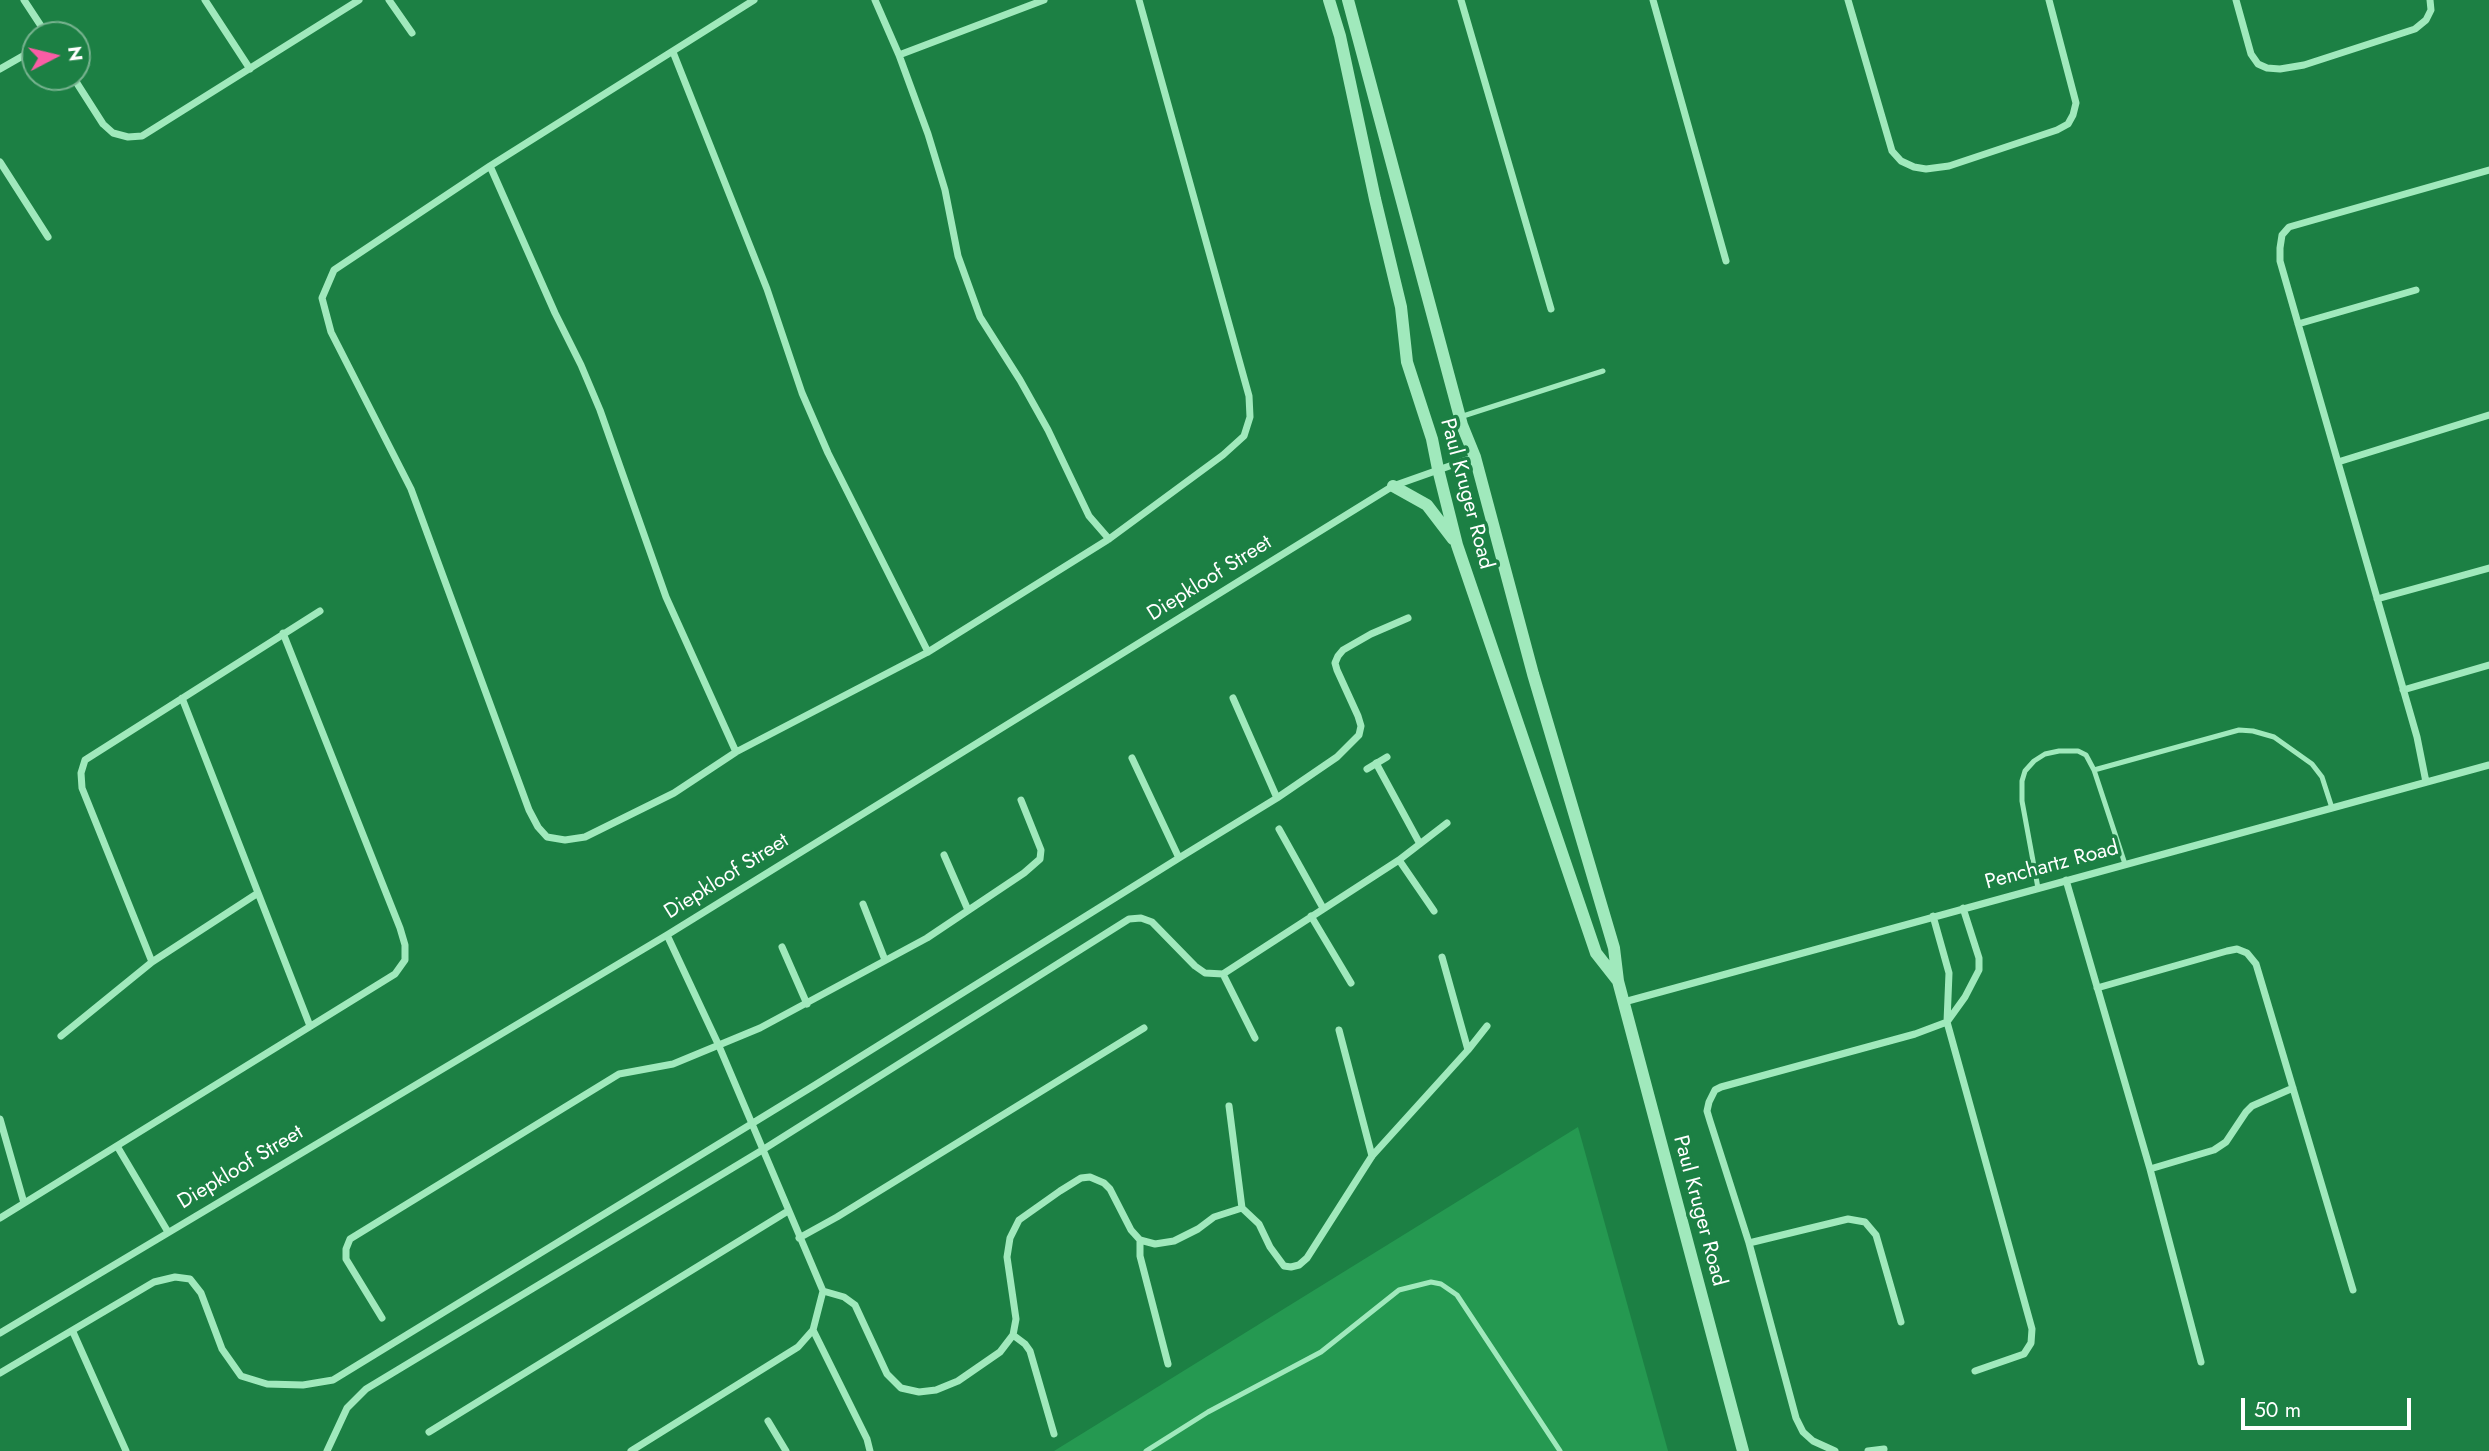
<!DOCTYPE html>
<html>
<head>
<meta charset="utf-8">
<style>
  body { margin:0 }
  #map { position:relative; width:2489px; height:1451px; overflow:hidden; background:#1c8044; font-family:Jost,sans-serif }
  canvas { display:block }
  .north { position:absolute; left:21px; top:21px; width:70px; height:70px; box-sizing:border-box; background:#1c8044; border:2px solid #77b38f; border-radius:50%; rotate:83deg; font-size:19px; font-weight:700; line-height:28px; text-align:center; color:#fff }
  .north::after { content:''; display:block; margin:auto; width:24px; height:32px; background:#fa5da5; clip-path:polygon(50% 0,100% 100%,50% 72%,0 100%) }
  .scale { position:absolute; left:2241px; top:1398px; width:170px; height:32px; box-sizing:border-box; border:4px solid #fff; border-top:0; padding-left:9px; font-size:21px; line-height:24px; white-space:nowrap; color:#fff; -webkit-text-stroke:5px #1c8044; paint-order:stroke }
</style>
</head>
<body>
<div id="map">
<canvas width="2489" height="1451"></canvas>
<div class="north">N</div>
<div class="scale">50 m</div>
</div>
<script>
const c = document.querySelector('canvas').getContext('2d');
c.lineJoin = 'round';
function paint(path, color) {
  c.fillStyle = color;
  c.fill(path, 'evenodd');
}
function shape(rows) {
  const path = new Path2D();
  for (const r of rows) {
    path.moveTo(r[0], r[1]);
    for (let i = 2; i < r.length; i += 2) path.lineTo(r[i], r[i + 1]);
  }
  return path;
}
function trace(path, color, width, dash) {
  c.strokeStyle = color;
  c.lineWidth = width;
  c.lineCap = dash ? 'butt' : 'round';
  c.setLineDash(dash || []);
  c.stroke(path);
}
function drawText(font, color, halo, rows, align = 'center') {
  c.font = font + ' Jost,sans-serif';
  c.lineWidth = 7;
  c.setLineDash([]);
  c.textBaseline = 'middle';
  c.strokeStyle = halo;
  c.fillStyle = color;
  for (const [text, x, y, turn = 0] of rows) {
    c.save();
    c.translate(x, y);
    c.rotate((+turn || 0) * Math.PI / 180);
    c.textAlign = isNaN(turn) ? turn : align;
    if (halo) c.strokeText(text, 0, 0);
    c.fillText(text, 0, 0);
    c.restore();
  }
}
const green = shape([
  [1578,1127,1668,1451,1054,1451]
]);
const service = shape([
  [1460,417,1603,371],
  [2094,770,2239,730,2253,731,2274,737,2312,764,2322,777,2332,808],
  [2038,888,2022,801,2022,781,2025,771,2034,761,2045,754,2059,751,2078,751,2086,755,2094,770,2125,864],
  [1146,1451,1208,1412,1321,1352,1399,1290,1431,1282,1441,1284,1457,1295,1560,1451]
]);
const minor = shape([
  [24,0,47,35],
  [205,0,250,69],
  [389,0,412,33],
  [754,0,490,166,334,270,322,298,331,332,411,489,529,810,538,827,547,837,565,840,585,837,674,793,736,752,928,652,1109,539,1223,455,1244,436,1250,417,1249,396,1139,0],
  [875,0,899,55,928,134,945,190,958,256,980,317,1020,380,1048,430,1089,516,1109,539],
  [1461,0,1551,309],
  [1653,0,1726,261],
  [1848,0,1892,151,1901,161,1914,167,1926,169,1949,166,2057,130,2068,124,2073,115,2076,103,2049,0],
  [2236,0,2251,54,2258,64,2267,68,2280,69,2304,65,2415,29,2426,20,2431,10,2430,0],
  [673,52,767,289,802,393,828,453,928,652],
  [899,55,1044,0],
  [0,69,35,49],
  [73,77,103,124,113,133,128,137,142,136,359,0],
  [0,162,48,237],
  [490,166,555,313,581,365,600,410,666,597,736,752],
  [2298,324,2416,290],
  [2338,462,2489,415],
  [2377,599,2489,568],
  [2403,690,2489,665],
  [182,698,310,1026],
  [1376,763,1420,844],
  [1367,769,1387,757],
  [2426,782,2417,737,2280,261,2280,248,2282,235,2289,227,2489,170],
  [1277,798,1337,757,1359,735,1361,726,1358,716,1337,670,1335,663,1338,656,1343,650,1371,634,1408,618],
  [1279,829,1323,908],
  [944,855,968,910],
  [1179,858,1277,798,1233,698],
  [1399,860,1434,911],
  [2066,880,2150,1169,2201,1362],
  [863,904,885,960],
  [1311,916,1351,983],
  [1933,916,1949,973,1947,1022,2032,1329,2031,1343,2024,1354,1975,1371],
  [782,947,807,1004],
  [1442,957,1468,1050],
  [152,962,82,788,81,773,85,760,320,611],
  [1223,974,1255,1038],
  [2097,988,2227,951,2237,949,2247,953,2256,964,2353,1290],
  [1624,1002,2489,765],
  [1339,1030,1372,1156],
  [61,1036,152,962,258,893],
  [1229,1106,1242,1208],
  [0,1119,24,1203],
  [117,1146,168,1232],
  [2150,1169,2214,1150,2226,1142,2246,1112,2252,1106,2293,1088],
  [0,1218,395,974,405,960,405,945,400,928,283,633],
  [799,1238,837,1217,1144,1028],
  [1140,1240,1140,1256,1168,1364],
  [1749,1243,1848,1219,1865,1222,1876,1235,1901,1322],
  [823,1291,844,1297,855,1305,887,1374,901,1388,919,1392,936,1390,958,1381,1000,1352,1013,1335,1016,1319,1007,1257,1010,1238,1019,1220,1060,1191,1081,1178,1090,1177,1104,1183,1110,1189,1131,1230,1140,1240,1155,1244,1174,1241,1198,1229,1214,1217,1242,1208,1259,1224,1270,1247,1284,1266,1291,1267,1299,1265,1307,1258,1372,1156,1468,1050,1487,1026],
  [382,1318,346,1259,346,1249,350,1239,619,1074,673,1064,760,1028,927,938,1024,873,1040,859,1041,850,1021,800],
  [813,1330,867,1439,870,1451],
  [73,1332,126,1451],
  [0,1333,667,935,1393,486,1475,457],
  [1013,1335,1025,1344,1030,1351,1054,1434],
  [0,1373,154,1282,175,1277,190,1279,201,1293,222,1349,241,1376,267,1384,303,1385,333,1380,815,1085,1179,858,1132,758],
  [768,1421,786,1451],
  [429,1432,788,1211],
  [327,1451,347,1408,366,1389,764,1149,1129,919,1141,918,1152,922,1195,966,1205,973,1223,974,1399,860,1447,823],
  [631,1451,798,1347,813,1330,823,1291,719,1046,667,935],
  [1835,1451,1813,1441,1803,1432,1796,1418,1749,1243,1710,1121,1707,1111,1709,1102,1715,1090,1721,1087,1915,1034,1947,1022,1965,997,1979,970,1979,958,1963,908],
  [1868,1451,1884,1449]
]);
const tertiary = shape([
  [1329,0,1340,36,1375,199,1401,307,1407,362,1432,439,1438,469,1457,545,1596,953,1618,981],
  [1348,0,1462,425,1475,457,1533,674,1614,948,1618,981,1743,1451],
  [1393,486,1427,505,1453,539]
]);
const streetNames = [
  ["Paul Kruger Road",1466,494,75],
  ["Diepkloof Street",1210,579,-32],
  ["Penchartz Road",2052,866,-15],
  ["Diepkloof Street",727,877,-32],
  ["Diepkloof Street",241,1168,-31],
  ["Paul Kruger Road",1699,1211,75]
];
paint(green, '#259951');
trace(service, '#a0e9bc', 5);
trace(minor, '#a0e9bc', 7);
trace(tertiary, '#a0e9bc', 12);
drawText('21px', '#fff', '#1c8044', streetNames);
</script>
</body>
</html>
